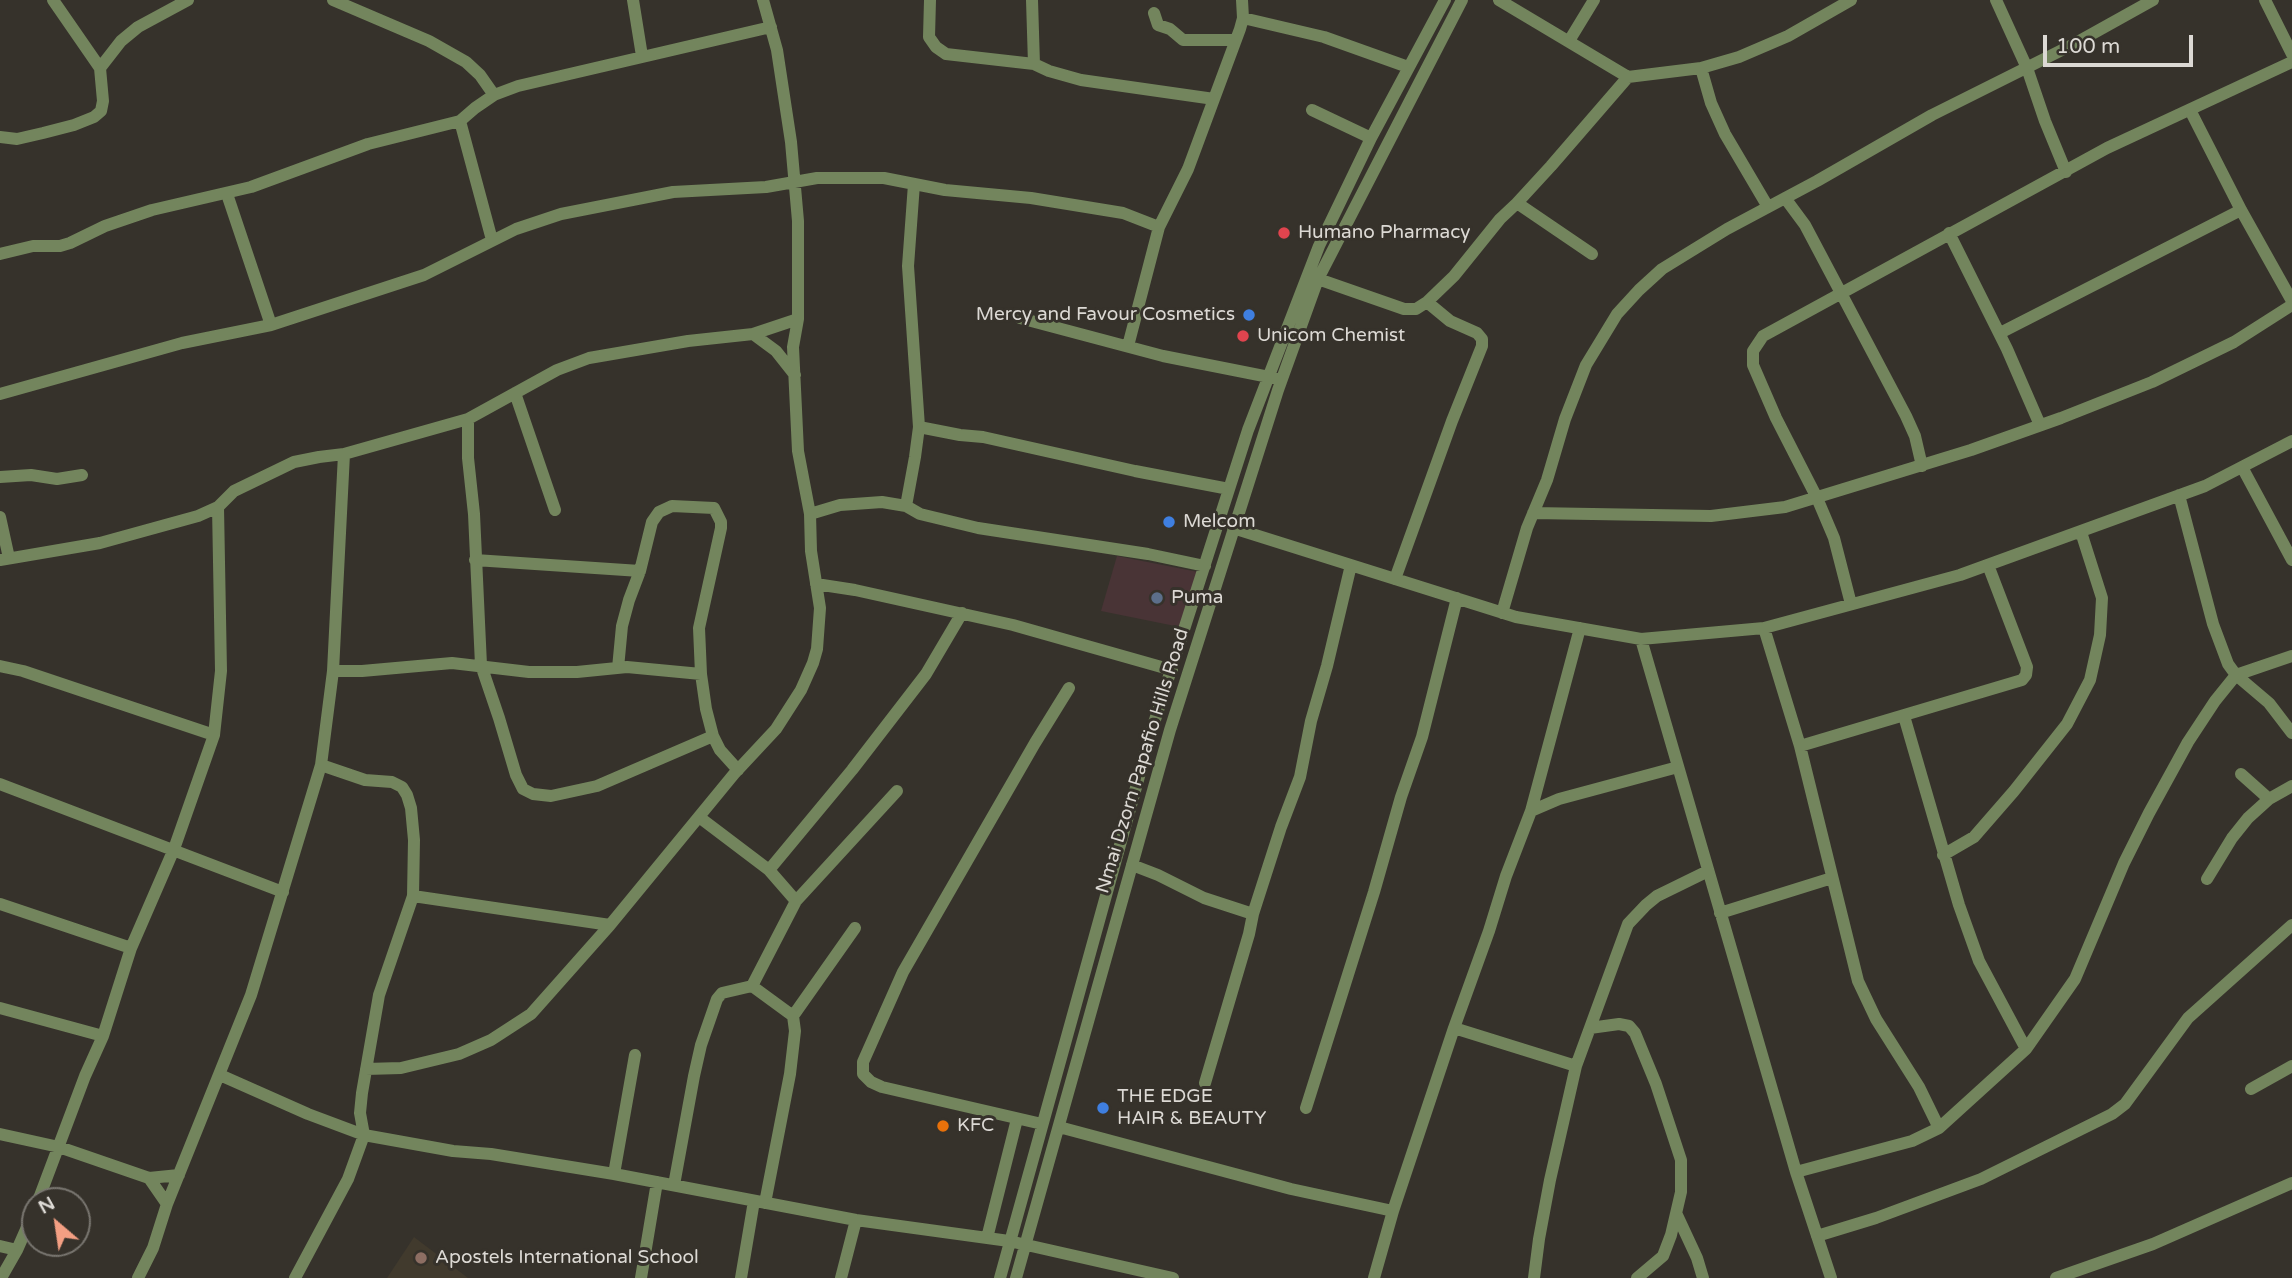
<!DOCTYPE html>
<html>
<head>
<meta charset="utf-8">
<style>
  body { margin:0 }
  #map { position:relative; width:2292px; height:1278px; overflow:hidden; background:#36322b; font-family:"Varela Round",sans-serif }
  canvas { display:block }
  .north { position:absolute; left:21px; top:1187px; width:70px; height:70px; box-sizing:border-box; background:#36322b; border:2px solid #78756f; border-radius:50%; rotate:331deg; font-size:19px; font-weight:700; line-height:28px; text-align:center; color:#dcd9d4 }
  .north::after { content:''; display:block; margin:auto; width:24px; height:32px; background:#f39f83; clip-path:polygon(50% 0,100% 100%,50% 72%,0 100%) }
  .scale { position:absolute; left:2043px; top:35px; width:150px; height:32px; box-sizing:border-box; border:4px solid #dcd9d4; border-top:0; padding-left:9px; font-size:21px; line-height:24px; white-space:nowrap; color:#dcd9d4; -webkit-text-stroke:5px #36322b; paint-order:stroke }
</style>
</head>
<body>
<div id="map">
<canvas width="2292" height="1278"></canvas>
<div class="north">N</div>
<div class="scale">100 m</div>
</div>
<script>
const c = document.querySelector('canvas').getContext('2d');
c.lineJoin = 'round';
function paint(path, color) {
  c.fillStyle = color;
  c.fill(path, 'evenodd');
}
function shape(rows) {
  const path = new Path2D();
  for (const r of rows) {
    path.moveTo(r[0], r[1]);
    for (let i = 2; i < r.length; i += 2) path.lineTo(r[i], r[i + 1]);
  }
  return path;
}
function trace(path, color, width, dash) {
  c.strokeStyle = color;
  c.lineWidth = width;
  c.lineCap = dash ? 'butt' : 'round';
  c.setLineDash(dash || []);
  c.stroke(path);
}
function drawText(font, color, halo, rows, align = 'center') {
  c.font = font + ' "Varela Round",sans-serif';
  c.lineWidth = 6;
  c.setLineDash([]);
  c.textBaseline = 'middle';
  c.strokeStyle = halo;
  c.fillStyle = color;
  for (const [text, x, y, turn = 0] of rows) {
    c.save();
    c.translate(x, y);
    c.rotate((+turn || 0) * Math.PI / 180);
    c.textAlign = isNaN(turn) ? turn : align;
    if (halo) c.strokeText(text, 0, 0);
    c.fillText(text, 0, 0);
    c.restore();
  }
}
const commercial = shape([
  [1117,556,1198,572,1180,627,1101,611]
]);
const built = shape([
  [414,1237,468,1278,387,1278]
]);
const minor = shape([
  [333,0,429,41,466,62,480,75,494,95],
  [633,0,642,56],
  [930,0,929,37,936,47,946,54,1034,64,1049,71,1081,80,1214,99],
  [1032,0,1034,64],
  [1499,0,1628,77,1701,68,1739,57,1788,36,1851,0],
  [1996,0,2027,68,2045,121,2066,172],
  [2265,0,2292,54],
  [1154,13,1158,25,1170,29,1183,40,1236,40],
  [1243,18,1324,37,1408,67],
  [1569,41,1594,0],
  [100,68,121,41,138,27,188,0],
  [1701,68,1711,103,1725,134,1768,207],
  [1312,110,1371,138],
  [2190,110,2241,210,2292,301],
  [0,137,17,139,43,133,74,125,94,117,101,111,103,101,100,68,53,0],
  [227,194,271,325],
  [1785,198,1805,225,1906,416,1915,436,1922,466],
  [1517,203,1551,166,1628,77],
  [1949,233,2007,349,2040,425],
  [492,240,460,121,475,108,494,95,518,86,771,27],
  [0,254,33,246,60,246,70,243,105,226,152,210,251,187,368,144,460,121],
  [1318,279,1404,309,1416,309,1427,302,1454,276,1500,219,1517,203,1592,254],
  [1020,318,1163,356,1274,378],
  [2000,333,2241,210],
  [753,334,776,351,795,375],
  [1128,346,1159,227,1188,169,1240,29,1243,18,1242,0],
  [515,393,555,510],
  [0,394,182,343,271,325,424,275,516,229,561,214,673,192,766,187,817,178,884,178,945,190,1031,198,1123,213,1159,227],
  [468,419,468,458,474,514,481,665,499,718,516,775,523,789,533,794,551,796,597,786,713,736],
  [919,427,960,435,983,437,1135,471,1229,489],
  [2242,467,2292,560],
  [0,477,31,475,57,479,82,475],
  [2179,495,2213,624,2228,664,2236,675,2269,703,2292,733],
  [906,506,915,457,919,427,908,266,914,184],
  [1533,513,1711,516,1785,507,1971,450,2061,418,2152,382,2234,342,2292,305],
  [810,514,840,505,882,502,906,506,920,514,978,528,1148,554,1205,566],
  [0,517,9,558],
  [1233,528,1516,617,1641,639,1764,628,1960,575,2205,486,2292,441],
  [0,560,100,543,198,516,218,507,234,491,294,462,319,457,344,454,468,419,557,370,589,358,688,341,753,334,798,319],
  [475,560,640,571],
  [1395,579,1452,421,1482,346,1482,339,1477,333,1450,321,1427,302],
  [816,584,855,590,1013,625,1172,670],
  [1851,604,1834,538,1817,498,1776,418,1753,365,1753,351,1763,336,2107,148,2292,62],
  [1502,613,1527,528,1547,480,1565,419,1586,365,1617,314,1639,290,1662,269,1727,229,1817,181,1932,115,2074,44,2153,0],
  [1764,628,1800,746,1858,981,1876,1019,1919,1087,1939,1128],
  [1641,639,1796,1172,1831,1278],
  [0,666,23,671,214,735],
  [618,668,622,626,629,600,640,571,652,522,659,512,672,506,714,508,721,522,721,528,699,628,701,674,706,709,713,736,720,750,738,770],
  [333,671,362,671,452,663,529,672,577,672,627,667,701,674],
  [1904,716,1959,905,1979,961,2026,1049],
  [1800,746,2022,680,2026,675,2027,667,1988,565],
  [2241,774,2269,799],
  [0,784,283,892],
  [1531,811,1580,628],
  [699,817,769,870,796,901],
  [1943,855,1974,837,2014,791,2067,724,2090,680,2100,635,2102,598,2081,532],
  [1132,865,1158,875,1204,898,1253,914],
  [769,870,852,770,926,674,962,613],
  [2207,879,2232,838,2248,818,2269,799,2292,786],
  [413,896,610,925],
  [0,904,131,948],
  [1720,913,1832,878],
  [752,986,796,901,897,791],
  [0,1008,103,1036],
  [793,1016,855,928],
  [1454,1028,1576,1066],
  [1590,1028,1619,1024,1629,1026,1635,1033,1656,1084,1681,1160,1681,1192,1671,1235,1663,1256,1637,1278],
  [366,1069,401,1068,459,1054,491,1040,531,1014,610,925,734,774,776,729,801,690,813,663,817,649,820,608,811,551,810,514,798,451,793,347,798,319,798,221,791,142,777,50,763,0],
  [220,1075,308,1114,364,1135,453,1151,491,1154,614,1174,856,1220,1009,1241,1173,1278],
  [1205,1083,1249,934,1253,914,1281,827,1300,777,1311,721,1327,666,1351,565],
  [2251,1089,2292,1066],
  [1306,1108,1374,892,1401,797,1422,737,1457,598],
  [1042,1124,882,1087,871,1082,863,1074,863,1062,903,972,1035,743,1069,688],
  [1059,1127,1291,1189,1393,1211],
  [0,1134,59,1147,149,1178,179,1175],
  [1796,1172,1912,1141,1939,1128,2026,1049,2075,979,2124,863,2149,813,2188,742,2215,701,2236,675,2292,656],
  [614,1174,635,1055],
  [149,1178,167,1204],
  [674,1185,694,1076,701,1045,717,999,722,993,752,986,793,1016,795,1031,790,1074,765,1203],
  [38,1201,85,1076,103,1036,131,948,174,849,214,735,221,671,218,507],
  [1677,1215,1697,1258,1703,1278],
  [1817,1236,1876,1218,1981,1179,2112,1114,2125,1104,2188,1018,2292,925],
  [987,1238,1017,1119],
  [0,1246,17,1250],
  [1,1278,17,1250,35,1209],
  [138,1278,153,1248,167,1204,251,995,321,765,333,671,344,454],
  [295,1278,348,1179,364,1135,360,1113,362,1093,379,995,413,896,414,840,411,808,407,795,402,787,392,782,365,780,321,765],
  [641,1278,657,1182],
  [741,1278,754,1201],
  [841,1278,856,1220],
  [1000,1278,1153,726,1248,430,1319,246,1371,138,1445,0],
  [1016,1278,1170,730,1278,390,1318,279,1462,0],
  [1374,1278,1393,1211,1454,1028,1489,931,1506,876,1531,811,1559,799,1678,767],
  [1534,1278,1539,1239,1550,1180,1576,1066,1628,924,1646,905,1657,896,1708,871],
  [2056,1278,2153,1244,2292,1183]
]);
const markers = [
  [1284,233,7,"#e0444e"],
  [1249,315,7,"#3f7fe0"],
  [1243,336,7,"#e0444e"],
  [1169,522,7,"#3f7fe0"],
  [1157,598,7,"#5c6f8a"],
  [1103,1108,7,"#3f7fe0"],
  [943,1126,7,"#e8710a"],
  [421,1258,7,"#8d6e63"]
];
const poiNames = [
  ["Humano Pharmacy",1298,233],
  ["Mercy and Favour Cosmetics",1235,315,"right"],
  ["Unicom Chemist",1257,336],
  ["Melcom",1183,522],
  ["Puma",1171,598],
  ["THE EDGE",1117,1097],
  ["HAIR & BEAUTY",1117,1119],
  ["KFC",957,1126],
  ["Apostels International School",435,1258]
];
const streetNames = [
  ["Nmai Dzorn Papafio Hills Road",1143,761,-73]
];
paint(commercial, '#493436');
paint(built, '#413a2d');
trace(minor, '#73855d', 12);
for (const [x, y, r, color] of markers) {
  const dot = new Path2D();
  dot.arc(x, y, r, 0, 2 * Math.PI);
  c.fillStyle = color;
  c.fill(dot);
  trace(dot, '#36322b', 2.5);
}
drawText('19px', '#dcd9d4', '#36322b', poiNames, 'left');
drawText('19px', '#dcd9d4', '#36322b', streetNames);
</script>
</body>
</html>
